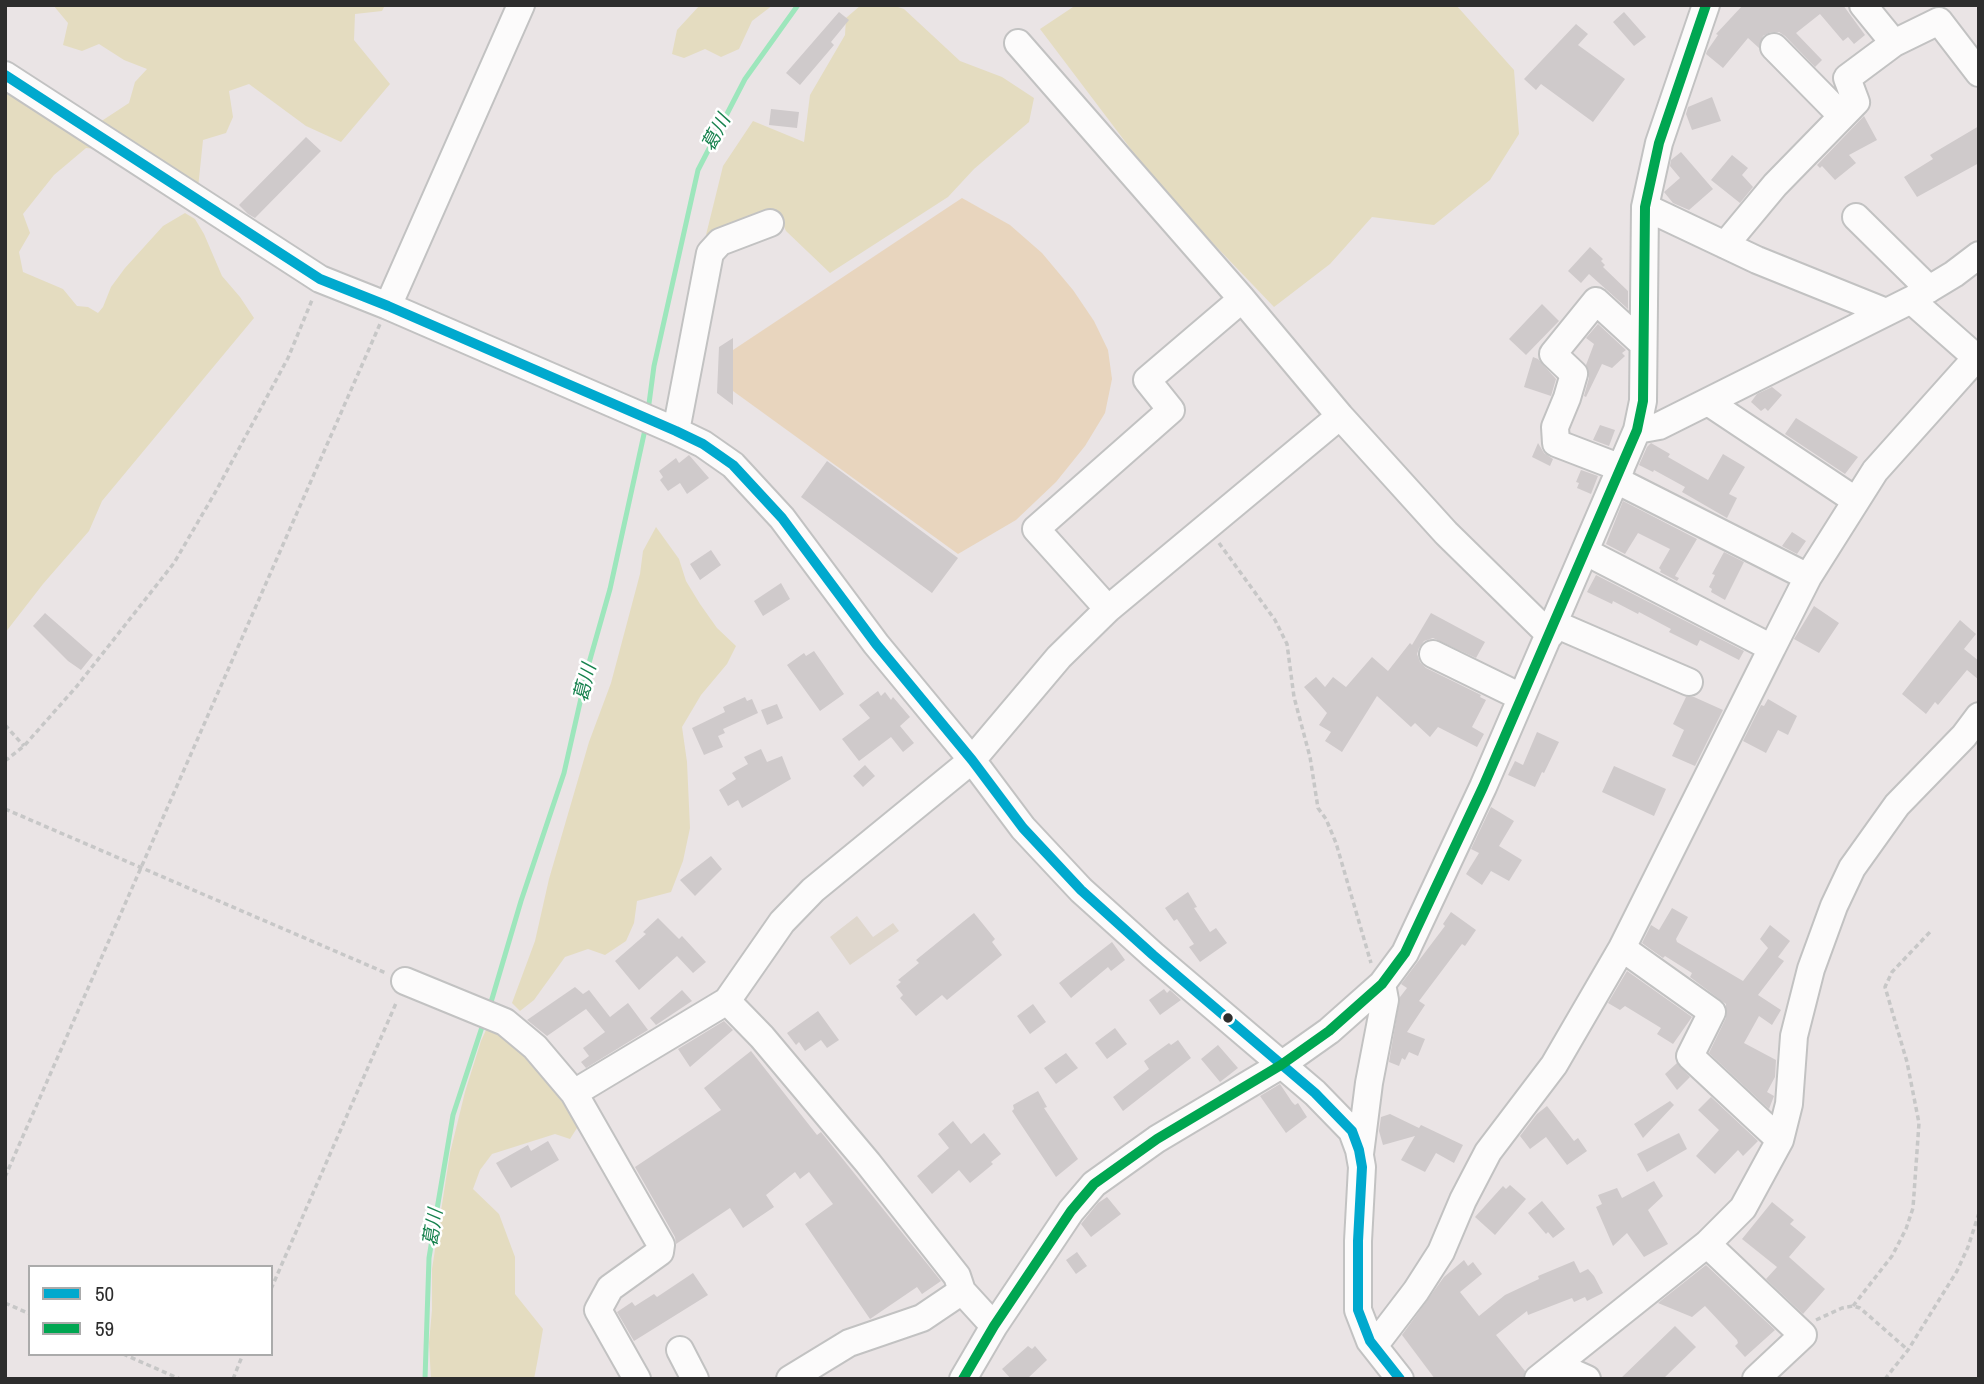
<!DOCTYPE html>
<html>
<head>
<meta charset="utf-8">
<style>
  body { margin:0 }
  #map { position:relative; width:1984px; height:1384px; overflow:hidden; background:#eae4e5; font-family:"Archivo Narrow",sans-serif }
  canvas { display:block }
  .frame { position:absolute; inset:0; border:7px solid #2d2d2d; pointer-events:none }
  .legend { position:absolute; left:28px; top:1265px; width:245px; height:91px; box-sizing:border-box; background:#fff; border:2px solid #ababab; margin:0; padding:9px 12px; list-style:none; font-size:21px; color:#2d2d2d }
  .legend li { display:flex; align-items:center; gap:14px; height:35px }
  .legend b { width:35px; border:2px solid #ababab }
</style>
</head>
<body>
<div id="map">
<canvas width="1984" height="1384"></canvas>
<div class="frame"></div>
<ul class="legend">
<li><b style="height:9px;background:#00a9ce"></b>50</li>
<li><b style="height:9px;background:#00a651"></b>59</li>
</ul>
</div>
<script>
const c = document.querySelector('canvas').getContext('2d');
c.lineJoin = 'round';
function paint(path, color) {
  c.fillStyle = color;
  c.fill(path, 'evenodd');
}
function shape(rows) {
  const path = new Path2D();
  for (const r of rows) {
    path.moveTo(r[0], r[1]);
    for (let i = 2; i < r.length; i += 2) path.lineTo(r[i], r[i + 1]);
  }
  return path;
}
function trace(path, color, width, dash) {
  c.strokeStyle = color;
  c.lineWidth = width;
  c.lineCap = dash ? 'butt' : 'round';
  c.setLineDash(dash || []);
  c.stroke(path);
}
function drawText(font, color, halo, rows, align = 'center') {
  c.font = font + ' "Archivo Narrow","Noto Sans JP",sans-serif';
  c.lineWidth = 5;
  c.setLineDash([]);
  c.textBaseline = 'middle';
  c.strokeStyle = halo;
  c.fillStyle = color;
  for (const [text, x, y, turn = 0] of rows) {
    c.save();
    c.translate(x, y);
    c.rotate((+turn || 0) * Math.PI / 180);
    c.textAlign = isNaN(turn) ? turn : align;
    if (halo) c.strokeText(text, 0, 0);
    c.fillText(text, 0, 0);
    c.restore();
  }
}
const green = shape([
  [53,5,385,5,382,11,355,14,354,40,390,84,341,142,306,126,249,84,229,91,233,117,226,133,203,140,198,188,105,150,86,148,54,175,23,214,30,233,19,252,23,272,63,289,77,306,88,307,98,313,103,307,111,287,125,268,163,226,185,213,195,219,204,234,222,276,240,297,254,318,102,501,89,531,43,584,5,633,5,83,100,122,129,103,135,82,147,69,124,60,99,44,82,51,63,45,68,23],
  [700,5,773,5,752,21,739,49,721,57,705,49,684,58,672,54,677,30],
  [861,5,892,5,904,9,960,61,1002,77,1034,98,1029,122,974,169,948,197,830,273,786,231,777,212,706,235,723,166,753,121,804,142,810,95,845,35,846,18],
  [1076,5,1456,5,1514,70,1519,134,1490,180,1434,225,1372,217,1330,264,1274,307,1161,189,1040,29],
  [656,527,679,559,686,581,700,604,717,628,736,646,727,664,701,695,682,727,687,762,690,828,683,861,671,892,637,901,634,923,626,941,605,955,588,949,565,957,534,1000,520,1011,512,1003,535,941,549,879,589,742,611,683,640,574,643,551],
  [494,1023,512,1035,576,1112,577,1128,570,1139,555,1134,492,1154,480,1170,473,1189,499,1214,515,1257,515,1294,543,1329,538,1358,534,1379,431,1379,429,1343,432,1310,432,1269,450,1153,465,1092,481,1041,486,1030]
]);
const cemetery = shape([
  [857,916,873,937,893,923,899,931,850,965,830,937]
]);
const pitch = shape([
  [962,198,1010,225,1042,253,1073,290,1094,321,1108,350,1112,379,1105,413,1085,446,1056,482,1016,520,958,554,733,391,733,350]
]);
const stream = shape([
  [648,411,654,366,698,170,745,79,798,5],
  [489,1009,521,901,564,773,589,663,610,589,646,425],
  [425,1379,429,1258,435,1221,453,1115,484,1021]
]);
const building = shape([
  [1743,5,1843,5,1865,35,1854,44,1848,37,1843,41,1820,14,1796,33,1822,60,1815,67,1785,36,1779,32,1771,32,1763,36,1759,48,1748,38,1723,68,1706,54,1707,51,1718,35,1716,34],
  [839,12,849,20,831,42,834,45,800,85,786,73],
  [1624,12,1646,37,1634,46,1613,22],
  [1576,24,1588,34,1578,45,1625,79,1593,122,1541,84,1536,90,1524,79],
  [1712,97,1721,121,1692,130,1686,114,1688,107],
  [771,109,799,112,797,128,769,125],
  [1864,116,1877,140,1849,155,1856,163,1835,180,1822,166,1820,168,1817,165],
  [1979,126,1979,163,1917,197,1904,177,1933,159,1930,155],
  [306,137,321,151,255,218,248,214,239,205],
  [1681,152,1713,189,1689,210,1673,203,1664,192,1680,178,1670,166,1671,160],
  [1732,155,1748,168,1742,175,1753,187,1740,203,1711,180],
  [1590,247,1603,259,1601,261,1605,265,1603,267,1628,291,1628,309,1589,274,1581,283,1568,271],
  [1542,304,1559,321,1526,355,1509,339],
  [1598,324,1626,350,1622,353,1625,356,1612,368,1602,364,1586,397,1584,396,1589,378,1586,365,1594,344,1586,338],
  [733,338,733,405,717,393,719,347],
  [1533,357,1538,359,1556,379,1551,396,1524,387],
  [1772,387,1782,395,1768,411,1765,408,1761,411,1751,402,1757,394],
  [1796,418,1858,457,1845,474,1785,434],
  [1600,425,1615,430,1609,446,1593,440],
  [1538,443,1544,453,1553,459,1550,466,1532,457],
  [1651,443,1670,454,1668,457,1708,480,1723,454,1745,467,1729,494,1737,498,1727,518,1682,492,1685,487,1654,470,1653,472,1639,465,1647,447],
  [689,455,709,478,687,494,680,483,668,491,660,480,663,477,659,471,676,458,679,463],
  [827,461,958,558,932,593,801,497],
  [1581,470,1598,476,1591,494,1577,488,1579,483,1576,482],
  [1623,501,1697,539,1675,576,1679,578,1677,581,1660,572,1661,570,1659,568,1670,549,1638,533,1625,554,1606,544],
  [1792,532,1806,541,1797,554,1782,546],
  [711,550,721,565,700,580,690,564],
  [1724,552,1744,562,1725,600,1711,592,1712,589,1709,587,1715,575,1712,574],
  [1596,575,1744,651,1739,660,1700,640,1697,646,1669,632,1671,629,1639,612,1638,614,1613,601,1612,604,1587,592],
  [781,583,790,599,763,616,754,601],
  [1814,606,1839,623,1819,653,1794,639],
  [45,613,93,655,81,670,68,661,33,626],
  [1431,613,1485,642,1476,658,1433,638,1424,641,1419,648,1417,654,1420,662,1426,668,1481,695,1480,697,1486,700,1472,727,1484,734,1477,747,1438,727,1430,737,1415,723,1411,727,1377,696,1342,752,1325,741,1331,732,1319,725,1327,713,1304,687,1316,677,1325,687,1333,677,1346,687,1372,657,1388,671,1410,643,1412,645],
  [1960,620,1976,634,1964,649,1979,661,1979,680,1967,670,1938,705,1935,702,1926,714,1902,694],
  [814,651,844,694,820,711,787,665,804,653,806,656],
  [878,691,881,696,885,692,891,700,893,697,910,717,900,726,914,743,903,752,891,737,859,761,842,739,870,718,859,705],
  [745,697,747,701,752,699,758,713,723,729,725,733,718,736,723,747,704,755,692,728,725,712,723,707],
  [1686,697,1694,697,1723,710,1695,766,1672,756,1684,730,1673,724],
  [1768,699,1797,716,1788,735,1778,730,1766,753,1743,741,1761,705,1764,706],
  [777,704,783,718,767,725,761,710],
  [1537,732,1559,742,1544,773,1542,772,1535,787,1508,775,1515,761,1523,765],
  [761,749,767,762,782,756,791,779,742,808,738,800,728,806,719,790,736,779,732,773,748,764,744,757],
  [865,765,875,776,863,787,853,776],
  [1614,766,1666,789,1654,816,1602,792],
  [1491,807,1514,821,1499,846,1522,860,1509,881,1491,871,1482,885,1466,874,1479,853,1471,849],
  [711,856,722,869,695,896,680,880],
  [1188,892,1197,907,1194,908,1210,932,1216,928,1227,943,1200,962,1189,947,1194,944,1177,919,1174,921,1165,908],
  [1672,908,1688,917,1676,939,1677,942,1743,981,1768,948,1760,939,1770,925,1790,941,1778,957,1784,961,1758,995,1781,1010,1772,1025,1759,1016,1744,1043,1776,1060,1775,1077,1767,1092,1774,1096,1769,1109,1709,1053,1726,1018,1726,1004,1690,977,1692,973,1665,956,1663,958,1642,943,1651,925,1659,930],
  [1451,912,1476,930,1465,946,1462,944,1419,1001,1425,1005,1407,1032,1425,1039,1418,1056,1409,1052,1405,1060,1402,1058,1399,1066,1389,1062,1400,997,1407,988,1401,984,1445,926,1443,924],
  [974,913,995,939,992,942,1002,955,947,1000,942,995,916,1016,900,998,903,995,896,986,901,982,898,980,919,963,916,960],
  [658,918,679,939,682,936,706,962,693,973,677,956,639,990,615,961,646,934,643,932],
  [1112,942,1125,960,1111,971,1108,967,1071,998,1059,983],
  [1627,971,1692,1017,1673,1044,1657,1034,1661,1028,1625,1006,1620,1010,1608,1003],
  [575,987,583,994,589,990,610,1017,628,1003,648,1030,586,1068,581,1062,589,1056,583,1048,605,1032,586,1009,547,1036,527,1020],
  [1164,989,1167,993,1170,990,1181,1000,1160,1015,1149,1000],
  [682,990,692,1001,656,1025,650,1018],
  [1033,1004,1046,1022,1030,1034,1017,1016],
  [818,1011,839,1040,827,1048,821,1040,805,1051,799,1042,796,1045,787,1033],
  [724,1021,733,1030,690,1067,678,1049],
  [1115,1028,1127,1044,1107,1059,1095,1043],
  [1178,1040,1191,1058,1123,1111,1113,1097,1149,1069,1144,1061,1169,1043,1171,1045],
  [1218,1045,1238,1068,1220,1082,1201,1059],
  [751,1051,817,1135,821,1132,941,1281,922,1294,917,1287,870,1319,805,1224,833,1204,809,1172,800,1179,795,1172,766,1195,774,1207,743,1228,730,1208,676,1244,675,1237,635,1167,721,1110,704,1088],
  [1066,1053,1078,1068,1056,1084,1044,1068],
  [1677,1063,1690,1077,1677,1090,1665,1074],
  [1280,1084,1292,1102,1295,1105,1298,1103,1307,1117,1286,1133,1260,1096],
  [1038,1091,1047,1107,1044,1108,1078,1159,1056,1177,1012,1111,1014,1109,1013,1105],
  [1711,1097,1758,1141,1743,1156,1738,1150,1715,1174,1696,1156,1719,1130,1698,1110],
  [1670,1101,1674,1105,1643,1138,1634,1124],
  [1547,1106,1574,1141,1578,1138,1587,1151,1567,1165,1546,1137,1530,1149,1520,1136,1537,1114],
  [1390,1114,1419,1128,1421,1125,1463,1145,1454,1163,1436,1153,1425,1172,1401,1160,1415,1136,1383,1145,1379,1131,1381,1117],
  [953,1121,971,1144,984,1133,1001,1154,991,1162,993,1164,970,1183,959,1170,932,1194,917,1176,949,1148,938,1134],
  [1679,1133,1687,1149,1647,1172,1637,1154],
  [548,1141,559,1160,511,1188,496,1163,528,1145,531,1151],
  [1654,1181,1663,1196,1648,1210,1668,1244,1644,1257,1627,1233,1613,1246,1596,1207,1602,1204,1598,1195,1617,1188,1622,1198],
  [1510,1185,1526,1199,1495,1235,1475,1217,1503,1186,1506,1189],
  [1107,1197,1121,1214,1091,1237,1081,1224,1098,1203],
  [1542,1201,1565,1229,1553,1238,1548,1232,1546,1234,1528,1213],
  [1772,1202,1794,1220,1790,1224,1806,1237,1789,1257,1825,1289,1803,1314,1766,1279,1777,1267,1742,1239],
  [1077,1252,1087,1266,1076,1274,1066,1260],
  [1464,1260,1468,1266,1473,1262,1482,1274,1460,1292,1479,1316,1505,1295,1539,1279,1538,1276,1574,1261,1580,1273,1588,1269,1594,1276,1603,1293,1587,1301,1585,1297,1574,1302,1572,1298,1528,1315,1527,1311,1496,1335,1525,1371,1523,1379,1435,1379,1402,1335,1444,1277],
  [1706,1265,1775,1330,1745,1357,1735,1346,1738,1343,1737,1340,1705,1306,1692,1317,1658,1303],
  [693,1273,708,1295,634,1341,617,1312,632,1302,635,1306,654,1294,657,1297],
  [1675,1326,1696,1347,1663,1379,1620,1379],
  [1028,1346,1032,1349,1035,1346,1047,1360,1027,1379,1011,1379,1002,1369]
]);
const path = shape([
  [1219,543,1275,620,1287,644,1294,697,1310,757,1318,808,1326,819,1336,843,1371,963],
  [5,725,24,746],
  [5,761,24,746,77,686,174,563,216,491,288,358,312,300],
  [5,809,386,973],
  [5,1177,380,324],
  [271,1289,397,1001],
  [5,1303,30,1314],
  [1853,1306,1892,1256,1906,1229,1913,1208,1919,1123,1907,1062,1885,987,1892,972,1930,932],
  [1816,1320,1842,1308,1853,1306,1860,1308,1908,1350],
  [123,1354,180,1379],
  [233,1379,243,1354],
  [1885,1379,1908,1350,1957,1271,1968,1247,1979,1213]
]);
const minor = shape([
  [1863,5,1894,43],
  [1018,43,1242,299,1340,416,1446,533,1550,635],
  [1774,47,1842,116],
  [5,75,320,279,388,306,676,431,703,444,733,465,782,518,876,644,972,760,1023,828,1081,890,1153,955,1315,1093,1352,1131,1359,1150,1362,1167,1358,1241,1358,1310,1370,1341,1400,1379],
  [1645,207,1757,260,1886,312],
  [1856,217,1929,289],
  [1725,245,1775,185,1856,102,1847,78,1894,43,1939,21,1979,73],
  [1911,300,1979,360],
  [388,306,521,5],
  [1708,402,1855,500],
  [1637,430,1659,426,1911,300,1954,274,1979,255],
  [676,431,710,253,720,242,770,223],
  [1621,468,1556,443,1555,427,1567,398,1574,374,1553,354,1596,301,1643,344],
  [1616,480,1808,577],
  [1586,552,1772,648,1808,577,1875,471,1977,357],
  [1108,609,1036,529,1171,410,1147,380,1242,299],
  [1555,624,1689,682],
  [1772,648,1622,948,1712,1012,1690,1056,1780,1140],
  [1433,654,1521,697],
  [405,981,505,1022,535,1047,574,1093,661,1245,660,1252,610,1288,598,1310,637,1379],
  [727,1001,762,1037,868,1163,957,1276,962,1291,994,1326],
  [574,1093,727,1001,782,922,813,890,972,760,1059,657,1108,609,1340,416],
  [1360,1154,1369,1083,1385,1000,1382,984],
  [1707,1244,1803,1335,1756,1379],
  [1374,1346,1416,1291,1441,1252,1463,1200,1488,1152,1554,1065,1622,948],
  [680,1350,695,1379],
  [1556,1365,1587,1379],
  [790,1379,849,1343,922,1318,962,1291],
  [963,1379,994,1326,1071,1211,1094,1184,1157,1139,1281,1065,1329,1031,1382,984,1405,953,1483,787,1637,430,1643,401,1645,207,1659,143,1706,5],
  [1538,1379,1707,1244,1743,1208,1780,1140,1789,1104,1794,1036,1811,969,1834,906,1852,868,1897,805,1964,736,1979,716]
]);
const bus1 = shape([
  [5,75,320,279,388,306,676,431,703,444,733,465,782,518,876,644,972,760,1023,828,1081,890,1153,955,1315,1093,1352,1131,1359,1150,1362,1167,1358,1241,1358,1310,1370,1341,1400,1379]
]);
const bus2 = shape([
  [963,1379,994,1326,1071,1211,1094,1184,1157,1139,1281,1065,1329,1031,1382,984,1405,953,1483,787,1637,430,1643,401,1645,207,1659,143,1706,5]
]);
const markers = [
  [1228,1018,6,"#2d2d2d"]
];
const waterNames = [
  ["葛川",717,133,-62],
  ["葛川",586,683,-76],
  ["葛川",434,1228,-81]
];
paint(green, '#e4dcc0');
paint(cemetery, '#dfd7cd');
paint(pitch, '#e8d5be');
trace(stream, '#9de6bc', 5);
paint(building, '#cfcacb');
trace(minor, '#c2c2c2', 30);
trace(path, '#c7c7c7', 3.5, [5, 3.5]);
trace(minor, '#fcfbfb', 26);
trace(bus1, '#00a9ce', 10);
trace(bus2, '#00a651', 10);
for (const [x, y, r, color] of markers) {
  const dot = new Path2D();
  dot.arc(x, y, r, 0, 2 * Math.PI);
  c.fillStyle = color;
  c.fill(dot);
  trace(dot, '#fff', 2.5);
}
drawText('italic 19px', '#17824e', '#fff', waterNames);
</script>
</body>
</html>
